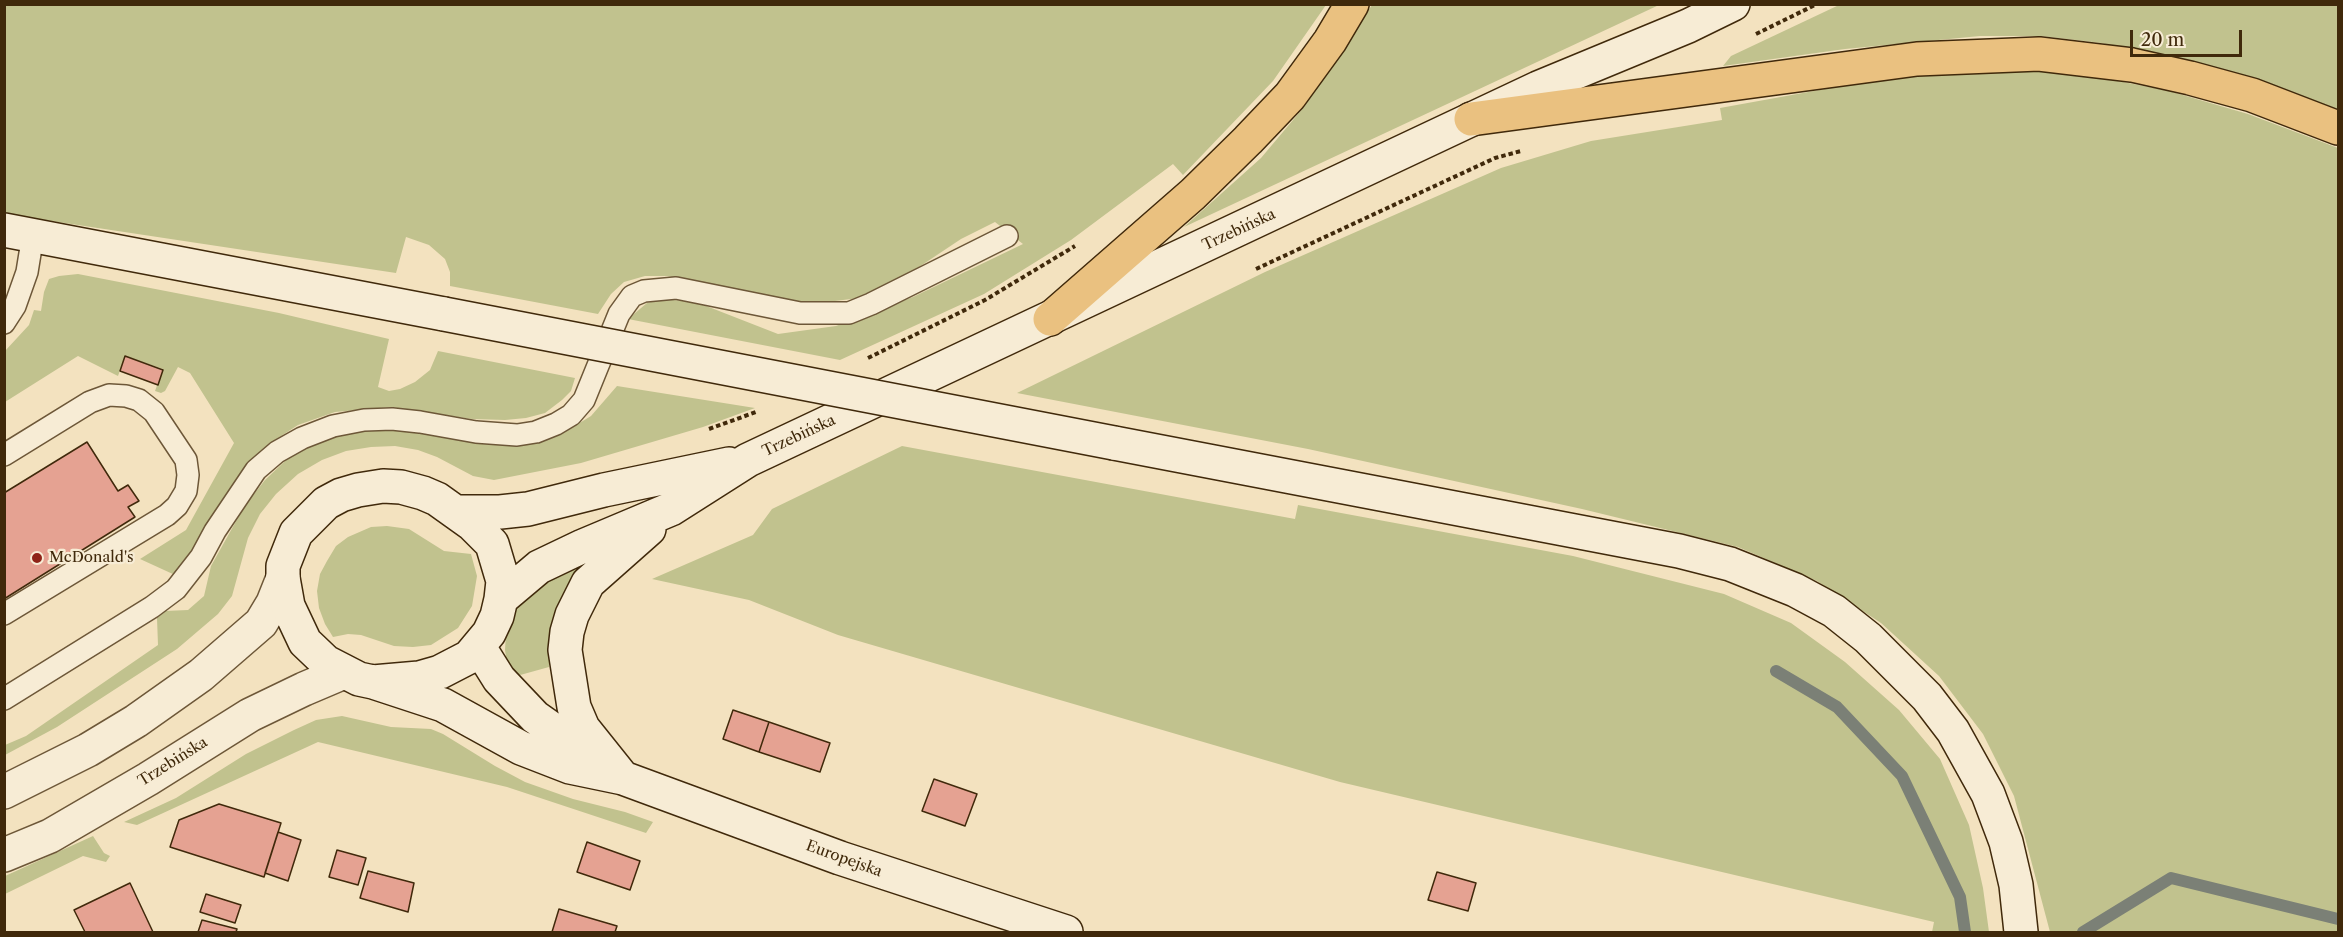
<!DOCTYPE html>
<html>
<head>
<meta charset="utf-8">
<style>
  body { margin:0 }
  #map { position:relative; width:2343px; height:937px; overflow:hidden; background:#f3e2bf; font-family:"Libre Caslon Text",serif }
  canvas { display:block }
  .frame { position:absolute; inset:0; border:6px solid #40290b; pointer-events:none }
  .scale { position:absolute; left:2130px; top:30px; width:112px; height:27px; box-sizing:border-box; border:3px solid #40290b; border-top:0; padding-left:8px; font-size:18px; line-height:21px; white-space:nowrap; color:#40290b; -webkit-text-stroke:4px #f7ecd5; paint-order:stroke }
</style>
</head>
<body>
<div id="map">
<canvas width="2343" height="937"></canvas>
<div class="frame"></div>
<div class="scale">20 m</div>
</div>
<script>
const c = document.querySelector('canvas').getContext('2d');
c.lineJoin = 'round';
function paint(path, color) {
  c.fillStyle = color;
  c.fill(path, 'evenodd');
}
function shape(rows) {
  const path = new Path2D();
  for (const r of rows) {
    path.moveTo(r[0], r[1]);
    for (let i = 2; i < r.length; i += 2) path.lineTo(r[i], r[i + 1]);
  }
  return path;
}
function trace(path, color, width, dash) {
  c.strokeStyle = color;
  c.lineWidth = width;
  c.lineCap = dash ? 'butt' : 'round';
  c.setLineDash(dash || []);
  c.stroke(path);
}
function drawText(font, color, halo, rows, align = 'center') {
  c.font = font + ' "Libre Caslon Text",serif';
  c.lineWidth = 4.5;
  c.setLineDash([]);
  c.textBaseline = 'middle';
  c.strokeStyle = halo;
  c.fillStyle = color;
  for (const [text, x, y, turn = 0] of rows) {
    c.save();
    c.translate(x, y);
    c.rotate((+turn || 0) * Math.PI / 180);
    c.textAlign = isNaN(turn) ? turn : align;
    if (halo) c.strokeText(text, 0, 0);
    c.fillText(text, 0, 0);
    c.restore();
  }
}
const green = shape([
  [4,5,1326,5,1273,81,1183,175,1173,164,1071,240,984,294,840,360,628,319,647,303,662,299,696,302,778,334,836,326,913,297,1023,244,995,222,961,239,895,283,859,298,819,303,782,301,667,276,645,276,624,282,611,294,598,314,450,286,450,272,445,259,429,245,406,237,396,273,5,214],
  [1372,5,1659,5,1184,227,1261,158,1304,107],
  [1839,5,2338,5,2338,113,2174,59,2101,43,2041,36,1980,36,1845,49,1723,66,1731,56],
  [1984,71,2045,72,2103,78,2169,91,2248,114,2338,148,2338,932,2050,932,2014,796,1983,734,1939,676,1881,623,1817,581,1738,547,1582,509,1308,449,1017,393,1265,272,1501,168,1591,141,1722,120,1720,108,1847,85,1915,76],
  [78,274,279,313,389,339,378,387,389,391,400,389,415,382,430,370,438,351,575,378,571,391,562,400,545,413,526,418,505,420,472,419,391,407,335,412,298,425,275,440,252,460,193,552,175,575,140,559,186,530,234,443,190,373,178,367,165,391,161,393,155,391,163,369,125,356,118,376,78,356,5,402,5,351,29,325,34,310,41,311,44,292,49,279,59,276],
  [617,386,755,408,703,427,581,463,494,480,473,476,437,457,418,450,395,446,371,447,346,451,322,460,298,474,276,494,260,514,248,538,232,596,218,614,177,649,57,727,5,755,5,745,26,736,158,645,157,618,165,611,188,610,204,596,211,566,244,507,265,480,284,462,305,446,334,435,392,426,521,444,560,435,591,416],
  [902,446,1295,519,1298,505,1573,556,1724,594,1791,623,1845,662,1899,710,1940,759,1969,825,1983,888,1989,932,1932,932,1934,922,1340,782,838,635,749,600,652,579,753,535,772,509],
  [387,526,409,529,444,551,471,554,477,576,472,606,458,628,431,645,413,647,394,646,361,635,348,634,333,637,325,624,319,608,317,591,320,574,327,561,336,546,348,537,371,527],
  [571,568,576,568,578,573,551,630,549,667,513,677,507,664,505,650,506,633,515,608,533,588],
  [342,716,391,727,431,729,443,734,495,766,525,782,573,799,625,812,653,822,646,833,507,787,318,742,137,825,124,822,176,798,246,754,294,730,316,720],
  [93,836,104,853,110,856,106,862,83,856,5,894,5,876]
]);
const stream = shape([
  [1776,671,1837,707,1902,776,1960,897,1965,932],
  [2083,932,2171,878,2338,919]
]);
const building = shape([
  [125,356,163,370,158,385,120,371,125,356],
  [87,442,118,491,128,485,139,501,128,507,135,517,4,599,4,493,87,442],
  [733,710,769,722,759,752,723,739,733,710],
  [769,722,830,743,820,772,759,752,769,722],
  [934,779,977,794,965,826,922,811,934,779],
  [219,804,281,823,264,877,170,847,179,820,219,804],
  [278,832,301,840,288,881,265,873,278,832],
  [587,842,640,861,630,890,577,872,587,842],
  [337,850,366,858,358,885,329,877,337,850],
  [368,871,414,883,408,912,360,898,368,871],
  [1437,872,1476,883,1468,911,1428,900,1437,872],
  [130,883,153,932,85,932,74,910,130,883],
  [206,894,241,905,235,923,200,912,206,894],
  [559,909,617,926,615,932,552,932,559,909],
  [202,920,237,929,236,932,198,932,202,920]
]);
const path = shape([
  [1756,34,1817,4],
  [1256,269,1495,158,1521,151],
  [868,358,985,300,1075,246],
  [709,429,756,412]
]);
const service = shape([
  [4,323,15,306,27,272,33,235],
  [4,455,90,402,109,395,126,396,139,400,154,412,186,460,188,475,186,491,177,506,167,515,4,614],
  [4,699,152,607,176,589,201,557,215,531,256,470,277,452,302,438,333,426,364,420,392,419,420,422,476,432,517,435,536,432,556,424,571,415,584,400,619,314,632,296,644,291,676,288,800,313,849,313,871,304,1007,236]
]);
const tertiary = shape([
  [4,792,88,750,136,721,201,675,261,623,273,603,283,578],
  [4,855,50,836,148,779,250,715,304,689,344,672]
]);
const secondary = shape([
  [4,230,444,314],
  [1114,443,1679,551,1730,564,1795,590,1834,611,1868,638,1927,697,1953,731,1988,794,2006,842,2016,885,2021,932],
  [383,486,401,487,423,493,437,499,472,524,492,544,503,581,501,599,497,616,489,633,469,657,440,672,419,678,373,682,359,679,326,662,305,642,288,606,283,578,283,566,296,533,326,503,341,495,358,490,383,486],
  [457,512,500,512,528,509,604,490,729,464],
  [501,599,539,567,583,546,671,509,748,460,1538,88,1688,26,1733,4],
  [479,647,499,679,535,717,599,762],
  [373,682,443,705,521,748,570,767,623,778,840,858,1066,932],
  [623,778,583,728,574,707,565,650,567,632,572,615,588,583,649,529]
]);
const motorway = shape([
  [1471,119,1917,59,2039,54,2132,65,2190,78,2252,95,2338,128],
  [1050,319,1193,194,1248,140,1290,96,1330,41,1352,4]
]);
const secondaryBridge = shape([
  [444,314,1114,443]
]);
const markers = [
  [37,558,6,"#8f2418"]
];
const streetNames = [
  ["Trzebińska",1239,230,-25],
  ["Trzebińska",799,436,-25],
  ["Trzebińska",173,762,-32],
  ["Europejska",844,859,20]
];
const poiNames = [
  ["McDonald's",49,558]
];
paint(green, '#c1c28e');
trace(stream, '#7b8076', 12);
paint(building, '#e5a292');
trace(building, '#40290b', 1.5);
trace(service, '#6d5738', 24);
trace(tertiary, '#6d5738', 36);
trace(secondary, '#40290b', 36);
trace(motorway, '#40290b', 36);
trace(path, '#40290b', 4, [4.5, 3]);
trace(service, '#f7ecd5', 21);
trace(tertiary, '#f7ecd5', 33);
trace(secondary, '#f7ecd5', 33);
trace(motorway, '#eac180', 33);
trace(secondaryBridge, '#40290b', 36, []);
trace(secondaryBridge, '#f7ecd5', 33);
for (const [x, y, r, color] of markers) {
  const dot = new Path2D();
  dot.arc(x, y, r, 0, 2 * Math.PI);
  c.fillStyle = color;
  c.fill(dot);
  trace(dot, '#f7ecd5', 2);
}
drawText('15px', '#40290b', '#f7ecd5', streetNames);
drawText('15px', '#40290b', '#f7ecd5', poiNames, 'left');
</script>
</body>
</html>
